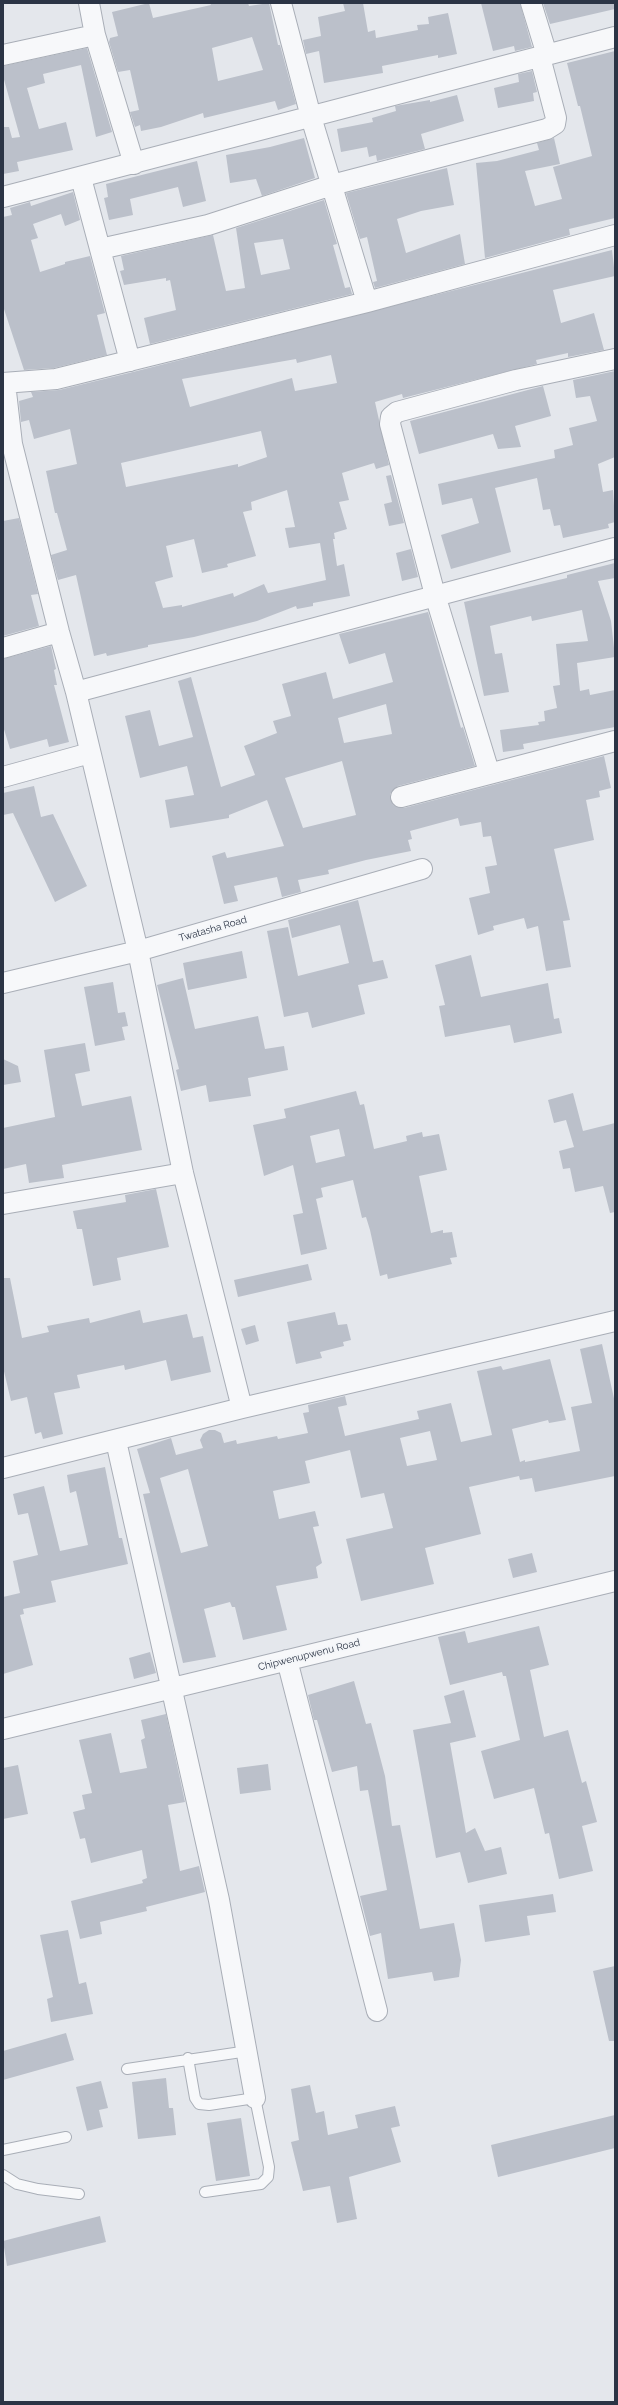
<!DOCTYPE html>
<html>
<head>
<meta charset="utf-8">
<style>
  body { margin:0 }
  #map { position:relative; width:618px; height:2405px; overflow:hidden; background:#e4e7ec; font-family:Raleway,sans-serif }
  canvas { display:block }
  .frame { position:absolute; inset:0; border:4px solid #2b3445; pointer-events:none }
</style>
</head>
<body>
<div id="map">
<canvas width="618" height="2405"></canvas>
<div class="frame"></div>
</div>
<script>
const c = document.querySelector('canvas').getContext('2d');
c.lineJoin = 'round';
function paint(path, color) {
  c.fillStyle = color;
  c.fill(path, 'evenodd');
}
function shape(rows) {
  const path = new Path2D();
  for (const r of rows) {
    path.moveTo(r[0], r[1]);
    for (let i = 2; i < r.length; i += 2) path.lineTo(r[i], r[i + 1]);
  }
  return path;
}
function trace(path, color, width, dash) {
  c.strokeStyle = color;
  c.lineWidth = width;
  c.lineCap = dash ? 'butt' : 'round';
  c.setLineDash(dash || []);
  c.stroke(path);
}
function drawText(font, color, halo, rows, align = 'center') {
  c.font = font + ' Raleway,sans-serif';
  c.lineWidth = 3.5;
  c.setLineDash([]);
  c.textBaseline = 'middle';
  c.strokeStyle = halo;
  c.fillStyle = color;
  for (const [text, x, y, turn = 0] of rows) {
    c.save();
    c.translate(x, y);
    c.rotate((+turn || 0) * Math.PI / 180);
    c.textAlign = isNaN(turn) ? turn : align;
    if (halo) c.strokeText(text, 0, 0);
    c.fillText(text, 0, 0);
    c.restore();
  }
}
const building = shape([
  [149,3,153,18,211,5,210,3,248,3,249,6,269,3,278,45,280,45,296,104,278,110,275,101,204,118,203,113,161,127,141,131,140,125,135,127,130,112,139,110,130,70,118,72,109,42,110,38,118,36,112,12],
  [252,37,263,70,218,81,212,48],
  [343,3,363,3,368,32,375,30,376,38,418,30,417,25,429,24,428,17,448,13,457,54,438,58,438,55,382,66,383,73,324,83,319,51,306,54,303,40,321,36,318,17,345,11],
  [481,3,520,3,532,47,515,51,514,46,493,51],
  [543,3,614,3,615,9,550,24],
  [87,48,112,132,96,137,81,65,43,74,45,83,27,88,39,129,66,122,73,150,17,162,19,171,3,174,3,127,9,127,12,138,20,137,3,76,3,66],
  [615,51,615,218,569,229,570,235,485,258,476,163,497,161,539,150,537,143,554,138,560,164,525,171,535,206,562,199,553,167,592,156,580,106,578,106,567,63],
  [532,71,537,92,533,93,534,101,498,108,494,88,519,82,518,74],
  [457,95,464,121,421,134,425,149,377,161,376,155,369,157,367,147,341,152,337,129,373,122,372,118,396,111,395,106,430,100,430,102],
  [304,138,315,178,262,196,256,179,230,183,226,155,270,147],
  [197,161,206,201,183,207,178,187,130,199,133,215,109,220,104,198,108,197,106,184],
  [447,168,454,205,421,211,397,219,406,253,460,234,465,264,375,288,373,282,377,281,367,237,360,239,346,193],
  [73,192,80,220,65,226,61,214,33,224,38,238,31,240,40,272,65,264,65,262,90,256,105,313,97,315,107,355,54,368,24,370,3,306,3,217,12,215,10,208,30,202,31,206],
  [324,200,337,244,333,245,345,288,350,287,352,294,150,344,144,318,176,310,170,280,166,281,166,278,124,285,120,271,124,270,121,256,213,235,226,291,245,288,236,228],
  [283,239,290,269,261,275,254,243],
  [612,250,615,276,553,290,561,323,594,313,604,350,568,357,568,353,536,360,537,364,403,398,402,394,375,402,389,465,376,469,374,463,342,473,349,500,339,502,347,529,334,533,335,539,333,539,337,566,344,564,350,596,313,603,313,606,297,609,296,606,257,621,194,637,148,645,148,647,107,656,106,653,94,656,76,575,58,580,51,555,67,550,57,513,55,513,46,471,77,464,70,429,34,439,29,420,21,422,19,401,33,397,31,392,59,390,133,372],
  [331,355,337,383,295,391,292,378,190,407,182,379,296,359,297,363],
  [261,431,267,457,238,467,238,464,126,487,121,463],
  [287,490,295,527,285,528,289,548,320,543,326,580,268,593,264,584,234,597,233,593,182,607,182,605,163,608,155,582,173,577,166,546,194,539,202,573,228,567,227,564,256,556,243,512,252,510,251,502],
  [615,371,615,457,598,464,603,492,613,490,615,522,608,524,609,528,563,538,560,525,554,526,550,509,543,510,537,478,495,488,511,552,451,569,441,535,479,523,472,498,442,505,438,484,555,458,554,450,573,445,569,428,597,421,590,396,576,398,573,380],
  [543,386,551,416,515,426,521,447,498,449,493,434,419,454,410,421],
  [391,475,404,523,389,526,384,504,392,502,386,476],
  [19,518,38,594,31,595,39,626,3,636,3,521],
  [411,549,418,577,402,581,396,553],
  [615,563,615,578,598,581,611,621,615,657,577,663,580,691,589,689,590,695,615,690,615,727,523,744,524,749,503,752,500,730,539,725,538,722,545,721,544,711,557,708,553,686,560,685,556,644,588,641,582,610,532,621,531,616,490,626,495,654,502,653,509,692,484,696,464,602,567,578,567,575],
  [428,612,461,728,463,727,475,766,398,786,390,794,393,805,404,808,604,756,611,788,599,791,600,797,586,800,594,840,554,849,570,920,563,921,571,967,546,971,538,926,527,929,524,918,493,926,494,930,478,935,469,898,490,893,485,867,497,865,491,836,483,837,481,822,460,826,458,818,410,831,412,839,408,840,411,851,366,860,328,870,329,874,298,880,301,892,282,897,277,877,234,886,238,901,224,904,212,856,225,852,227,858,284,846,267,800,229,815,229,818,170,828,165,800,194,795,187,766,140,778,125,716,150,710,159,746,193,737,178,681,191,677,221,787,255,775,244,746,277,733,273,721,291,716,282,684,326,672,333,699,393,682,385,653,349,664,339,634],
  [386,704,392,734,344,743,338,718],
  [342,761,356,815,303,828,285,778],
  [51,646,56,669,54,670,57,685,54,685,69,742,49,747,47,739,10,749,3,726,3,659],
  [34,786,41,817,53,814,87,886,55,902,13,813,3,815,3,793],
  [358,900,373,962,383,960,388,978,358,985,365,1014,312,1028,308,1012,284,1017,267,931,288,927,298,976,349,963,340,925,292,938,288,920],
  [242,951,247,978,188,990,183,963],
  [471,955,481,997,548,983,554,1019,559,1018,562,1033,514,1043,510,1025,445,1037,439,1006,445,1005,435,965],
  [183,978,195,1029,258,1016,265,1049,284,1046,288,1070,248,1078,251,1096,209,1102,206,1085,181,1091,176,1070,179,1069,157,985],
  [113,982,118,1013,125,1012,128,1026,122,1027,125,1040,95,1046,84,987],
  [85,1043,90,1071,75,1074,82,1106,131,1096,142,1150,62,1165,64,1178,29,1183,26,1164,3,1169,3,1128,55,1117,44,1050],
  [3,1059,18,1066,21,1082,3,1085],
  [356,1091,360,1105,364,1104,374,1149,407,1141,406,1136,422,1132,423,1137,439,1134,447,1170,419,1176,431,1233,443,1230,443,1233,452,1232,457,1257,450,1258,452,1264,388,1279,387,1274,380,1276,370,1230,366,1217,362,1218,353,1180,321,1188,323,1197,316,1199,327,1249,301,1255,293,1215,303,1213,293,1165,264,1176,253,1125,286,1118,284,1109],
  [339,1129,345,1156,316,1163,310,1136],
  [573,1093,583,1131,615,1123,615,1212,610,1213,603,1186,575,1192,570,1168,563,1169,559,1151,574,1147,566,1120,554,1123,548,1100],
  [156,1189,169,1247,117,1258,121,1280,93,1286,82,1229,77,1229,73,1211,126,1202,125,1195],
  [308,1264,312,1280,238,1297,234,1280],
  [3,1278,10,1278,22,1338,49,1332,47,1326,89,1318,90,1323,140,1310,143,1323,187,1314,193,1338,203,1336,211,1372,171,1381,166,1360,125,1370,124,1365,77,1375,80,1388,54,1393,63,1434,43,1439,41,1432,35,1434,27,1397,11,1401,3,1367],
  [335,1312,338,1325,347,1324,351,1340,343,1342,344,1346,320,1352,322,1358,296,1364,287,1322],
  [255,1325,259,1341,246,1345,241,1329],
  [602,1344,615,1403,615,1476,535,1492,532,1478,520,1480,519,1476,469,1487,481,1534,425,1548,434,1584,361,1601,346,1539,393,1528,384,1493,361,1498,350,1450,305,1461,310,1483,273,1491,279,1519,315,1511,319,1526,313,1527,322,1563,316,1567,318,1578,276,1586,287,1630,243,1640,235,1607,232,1607,230,1602,204,1609,216,1657,183,1663,143,1494,150,1493,137,1449,171,1438,176,1455,203,1448,200,1440,203,1434,209,1430,215,1430,221,1433,224,1443,236,1440,237,1444,277,1436,278,1439,308,1433,303,1413,309,1412,308,1405,345,1396,347,1405,338,1407,345,1436,419,1419,417,1411,451,1403,461,1442,492,1435,477,1371,501,1366,503,1370,550,1359,566,1420,549,1423,548,1420,512,1429,520,1462,525,1460,525,1462,580,1451,571,1407,592,1403,580,1349],
  [430,1431,437,1460,407,1466,400,1438],
  [188,1469,208,1546,181,1553,160,1478],
  [105,1467,119,1538,122,1538,128,1564,51,1581,56,1602,23,1609,24,1614,20,1615,33,1665,3,1674,3,1597,20,1593,13,1561,38,1555,28,1513,18,1515,13,1494,44,1486,60,1551,88,1545,76,1491,70,1493,67,1475],
  [532,1553,537,1572,513,1578,508,1559],
  [539,1626,549,1665,530,1670,544,1737,568,1730,582,1783,586,1781,597,1822,582,1826,593,1871,559,1879,549,1833,545,1834,534,1788,494,1799,481,1751,520,1740,506,1676,503,1676,502,1672,450,1685,438,1637,465,1631,468,1643],
  [150,1652,156,1673,134,1679,129,1658],
  [354,1681,366,1724,371,1723,385,1776,392,1826,400,1825,420,1929,454,1923,461,1960,459,1977,434,1981,432,1972,388,1979,381,1933,370,1936,360,1896,387,1890,368,1790,360,1791,357,1766,332,1772,317,1720,314,1720,308,1695],
  [464,1690,476,1737,450,1743,466,1833,475,1828,485,1851,501,1847,507,1874,468,1883,460,1852,436,1858,413,1730,451,1723,444,1696],
  [166,1714,185,1802,168,1805,180,1871,199,1866,205,1892,146,1907,147,1911,100,1922,102,1934,80,1939,71,1901,143,1883,142,1880,147,1878,142,1850,91,1863,85,1838,80,1839,73,1812,85,1809,82,1795,92,1793,79,1740,111,1733,120,1773,147,1768,141,1740,145,1738,141,1720],
  [268,1764,271,1790,240,1794,237,1768],
  [18,1765,28,1814,3,1819,3,1768],
  [553,1894,556,1912,527,1916,530,1935,485,1942,479,1905],
  [68,1930,79,1984,86,1982,93,2014,51,2022,47,1999,53,1997,40,1935],
  [615,1966,615,2041,609,2041,593,1971],
  [66,2033,74,2060,3,2080,3,2051],
  [166,2078,169,2108,173,2108,176,2135,138,2139,132,2082],
  [101,2081,108,2108,99,2110,103,2127,87,2131,76,2087],
  [310,2085,316,2113,324,2111,328,2135,358,2128,355,2115,395,2106,400,2126,391,2128,401,2162,349,2177,357,2219,337,2223,330,2186,303,2191,291,2142,299,2140,291,2089],
  [615,2115,615,2148,498,2177,491,2145],
  [241,2118,250,2176,216,2181,207,2123],
  [100,2216,106,2242,7,2266,3,2241]
]);
const service = shape([
  [188,2058,195,2098,199,2104,209,2105,255,2098,269,2167,268,2177,261,2184,205,2192],
  [127,2069,248,2051],
  [3,2150,66,2137],
  [3,2175,17,2184,38,2189,79,2194]
]);
const minor = shape([
  [89,3,95,35,134,164],
  [281,3,311,117,367,302],
  [531,3,547,55],
  [3,55,95,35],
  [81,178,130,361],
  [3,197,615,37],
  [100,249,208,225,332,185,547,129,555,124,556,118,540,57],
  [3,383,56,379,367,302,615,235],
  [5,383,12,444,59,632,76,692,138,951,183,1173,242,1408],
  [3,648,59,632],
  [76,692,615,548],
  [489,772,435,595,390,424,391,417,397,412,516,380,615,359],
  [3,777,90,753],
  [401,797,615,741],
  [3,983,138,951,422,869],
  [3,1204,183,1173],
  [116,1441,219,1900,255,2098],
  [3,1468,242,1408,615,1321],
  [287,1660,377,2011],
  [3,1729,615,1581]
]);
const streetNames = [
  ["Twatasha Road",213,929,-16],
  ["Chipwenupwenu Road",309,1655,-14]
];
paint(building, '#bbc0ca');
trace(service, '#a9aeb7', 12);
trace(minor, '#a9aeb7', 22);
trace(service, '#f7f8fa', 10);
trace(minor, '#f7f8fa', 20);
drawText('10px', '#2b3445', '#f4f6f9', streetNames);
</script>
</body>
</html>
